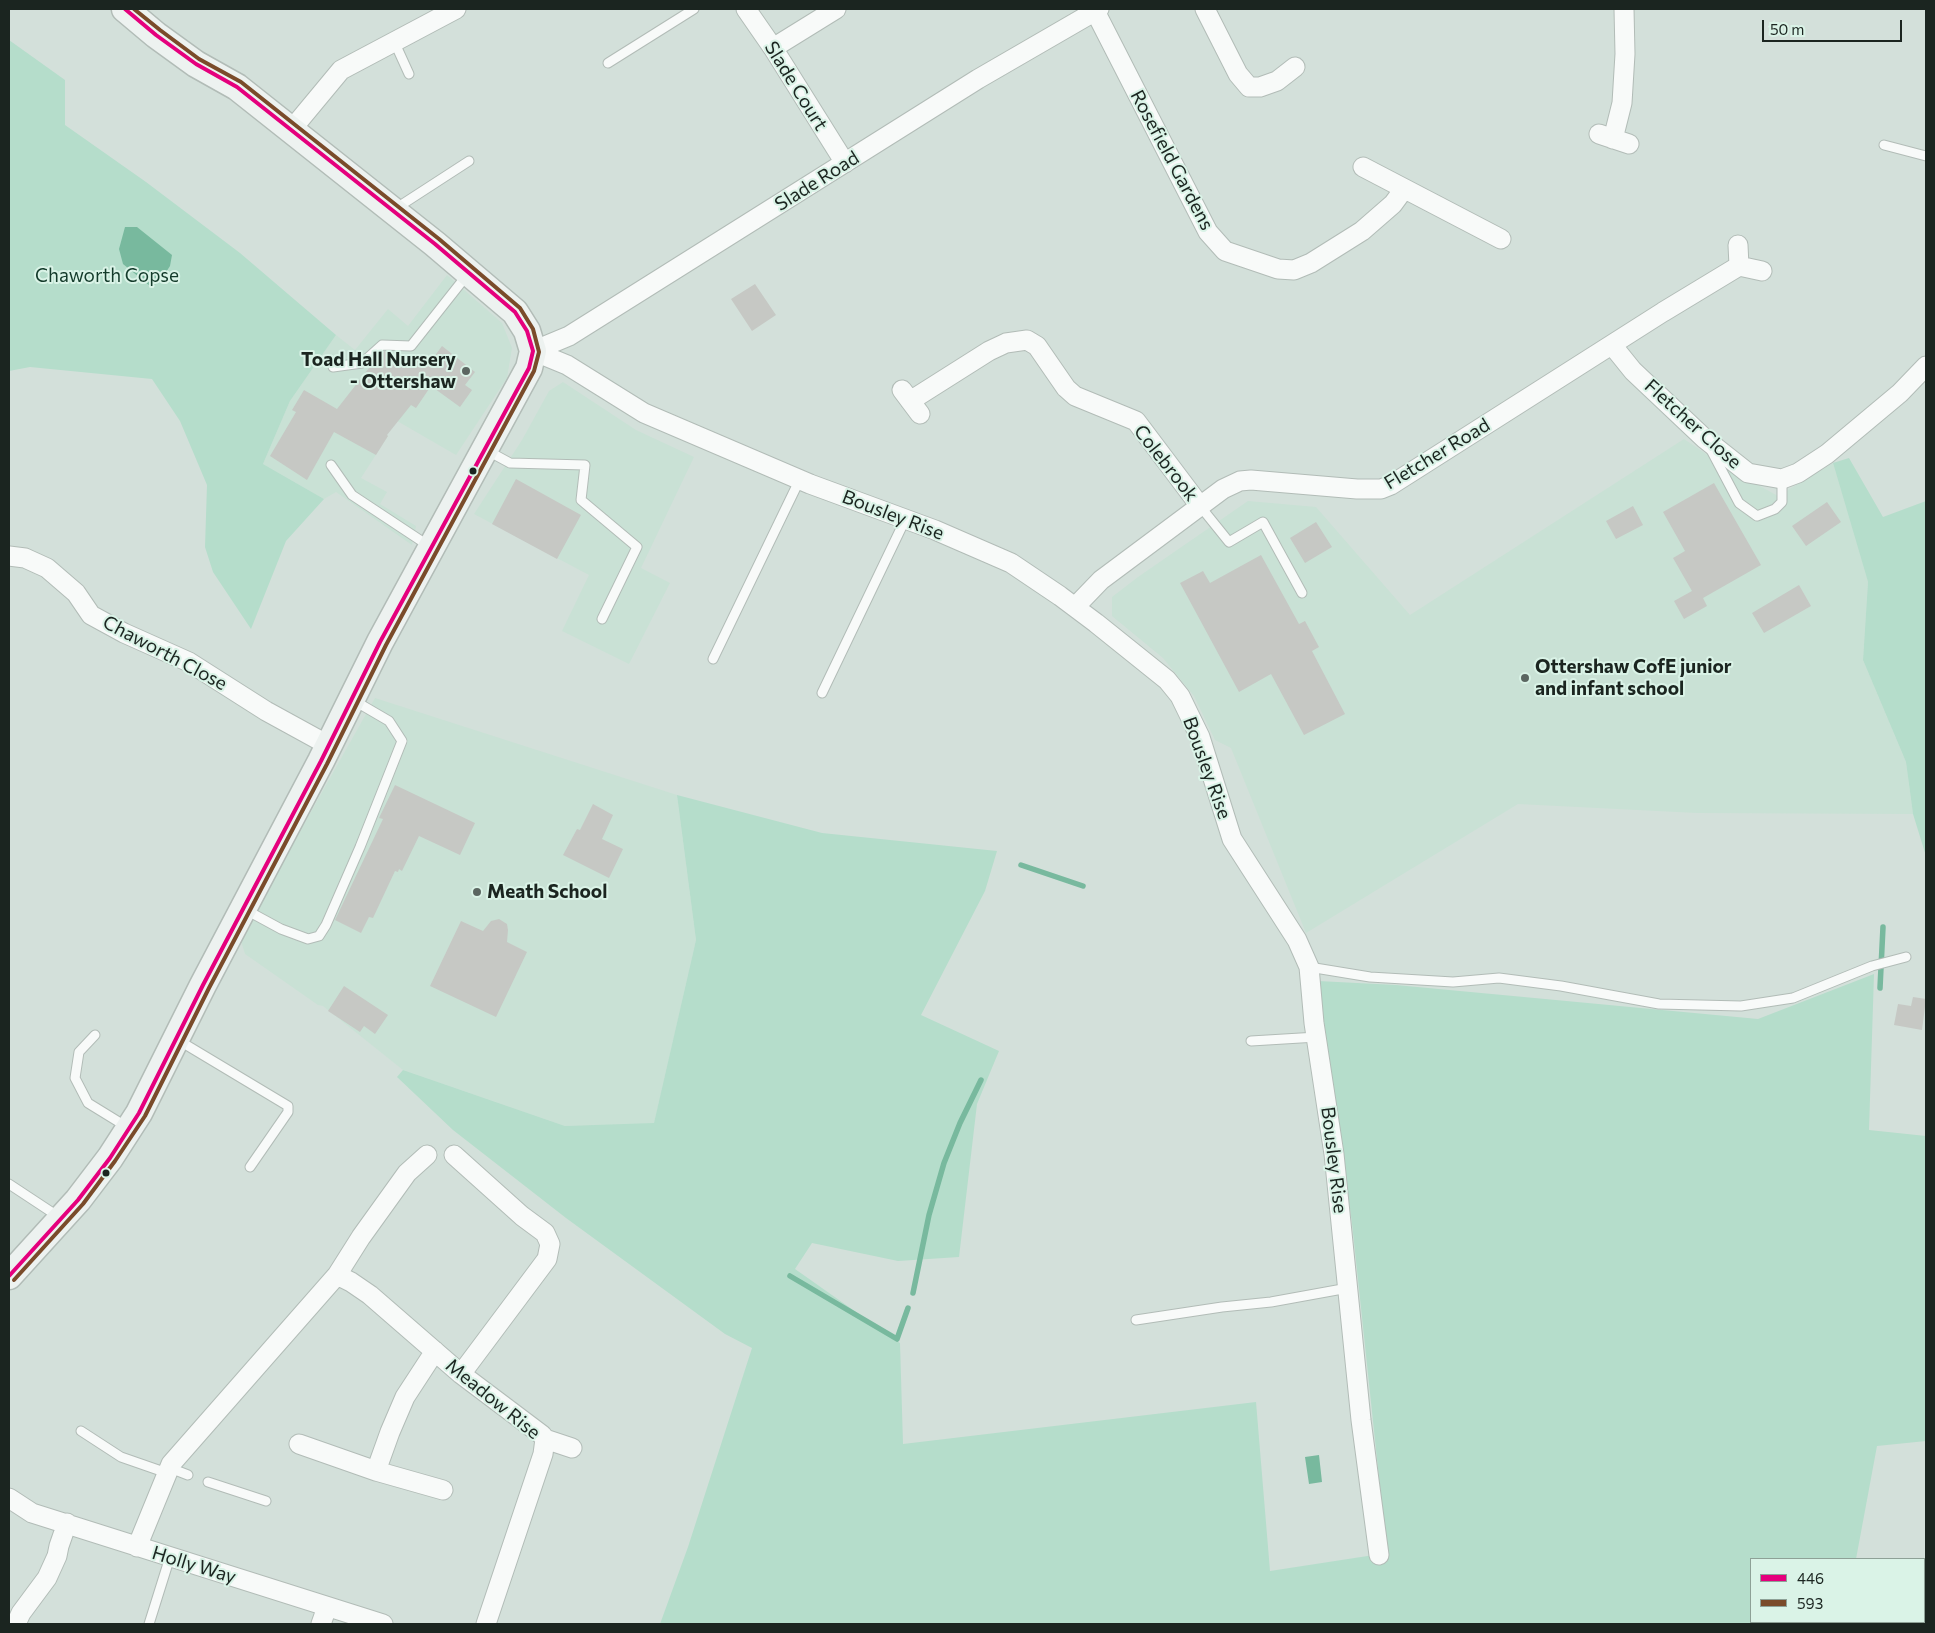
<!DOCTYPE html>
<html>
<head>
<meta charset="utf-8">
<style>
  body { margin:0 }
  #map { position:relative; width:1935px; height:1633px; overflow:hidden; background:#d3e0da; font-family:Commissioner,sans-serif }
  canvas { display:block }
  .frame { position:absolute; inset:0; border:10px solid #1b2520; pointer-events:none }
  .legend { position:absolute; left:1750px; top:1558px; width:175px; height:65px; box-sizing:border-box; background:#daf3e7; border:1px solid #8ea197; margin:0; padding:6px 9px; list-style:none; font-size:15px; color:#1b2520 }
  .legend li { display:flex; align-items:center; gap:10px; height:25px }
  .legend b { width:25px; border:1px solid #8ea197 }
  .scale { position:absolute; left:1762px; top:20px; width:140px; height:22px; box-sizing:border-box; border:2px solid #1b2520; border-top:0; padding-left:6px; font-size:15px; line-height:18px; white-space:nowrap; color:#1b2520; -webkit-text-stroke:4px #daf3e7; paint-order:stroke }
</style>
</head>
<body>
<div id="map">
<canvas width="1935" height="1633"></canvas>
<div class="frame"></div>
<ul class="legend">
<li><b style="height:6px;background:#e5007d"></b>446</li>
<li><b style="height:6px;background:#7a4b2a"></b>593</li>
</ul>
<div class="scale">50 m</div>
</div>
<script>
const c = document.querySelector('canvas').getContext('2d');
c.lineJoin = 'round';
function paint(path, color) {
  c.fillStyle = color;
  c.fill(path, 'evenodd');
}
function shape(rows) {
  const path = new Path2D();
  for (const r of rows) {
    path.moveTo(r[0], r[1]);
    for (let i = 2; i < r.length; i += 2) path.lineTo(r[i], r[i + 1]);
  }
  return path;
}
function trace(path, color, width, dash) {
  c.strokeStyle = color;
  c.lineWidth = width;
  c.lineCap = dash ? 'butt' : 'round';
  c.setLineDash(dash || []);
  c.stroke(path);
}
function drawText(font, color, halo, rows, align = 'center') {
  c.font = font + ' Commissioner,sans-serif';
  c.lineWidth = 4;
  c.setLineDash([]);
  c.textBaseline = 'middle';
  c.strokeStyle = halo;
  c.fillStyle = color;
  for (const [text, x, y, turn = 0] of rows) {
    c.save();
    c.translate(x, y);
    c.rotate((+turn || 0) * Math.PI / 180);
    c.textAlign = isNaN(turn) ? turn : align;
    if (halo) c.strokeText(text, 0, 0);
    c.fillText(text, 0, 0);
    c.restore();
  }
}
const built = shape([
  [447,275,502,323,512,348,507,378,456,455,392,418,382,433,388,436,361,478,387,492,380,504,416,526,412,545,336,492,324,499,263,464,290,401,336,335,355,350,388,309,408,326],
  [563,382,636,430,694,457,641,568,670,583,629,664,562,631,589,575,474,514,522,440,549,391],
  [1684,439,1727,468,1778,496,1833,463,1868,582,1863,660,1906,762,1913,814,1697,813,1518,804,1306,933,1231,748,1215,740,1194,696,1163,658,1112,616,1112,597,1138,577,1248,501,1316,507,1410,615],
  [375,698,677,795,696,940,654,1124,565,1126,403,1070,323,1006,318,1005,245,954,240,938]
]);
const green = shape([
  [9,40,65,80,65,125,146,182,240,253,336,335,290,401,263,464,324,499,286,541,251,629,213,572,205,547,207,485,180,421,152,379,30,367,9,371],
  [1849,458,1883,517,1926,501,1926,856,1913,814,1906,762,1863,660,1868,582,1833,463],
  [677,795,822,833,997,851,985,891,921,1015,999,1051,977,1104,959,1257,898,1261,812,1243,795,1269,900,1343,903,1444,1256,1402,1270,1571,1387,1553,1352,1223,1318,981,1396,985,1758,1019,1874,974,1869,1130,1926,1136,1926,1441,1877,1446,1856,1559,1751,1559,1751,1622,1844,1622,1843,1624,660,1624,688,1547,752,1348,725,1334,566,1218,453,1130,397,1077,403,1070,565,1126,654,1123,696,940]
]);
const water = shape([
  [125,227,137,227,172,255,170,266,159,283,150,286,123,264,119,249],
  [1319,1455,1322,1482,1309,1484,1305,1457]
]);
const stream = shape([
  [1021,865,1083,886],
  [1880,988,1883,927],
  [790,1276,897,1339,908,1308],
  [913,1293,929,1215,944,1163,960,1123,981,1080]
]);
const building = shape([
  [755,284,776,315,752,331,731,299],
  [442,346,475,372,465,385,472,390,460,407,431,386,416,408,411,405,387,435,388,436,376,455,334,432,307,480,270,456,296,412,292,410,304,390,337,409,376,359,384,351,401,356,431,361],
  [516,479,581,515,557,559,492,524],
  [1714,483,1761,565,1703,598,1707,606,1684,619,1674,601,1692,591,1673,558,1685,551,1663,512],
  [1827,502,1841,522,1806,546,1792,526],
  [1633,506,1643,525,1616,539,1606,521],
  [1316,522,1332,547,1305,563,1290,538],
  [1261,555,1299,624,1305,621,1319,647,1312,651,1345,714,1304,735,1271,674,1239,692,1180,583,1203,571,1210,583],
  [1799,585,1811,606,1764,633,1752,613],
  [395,785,475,823,460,855,419,836,402,871,399,869,398,872,395,871,373,918,369,917,361,933,335,920,383,819,379,818],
  [593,804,613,815,602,839,623,849,609,878,563,855,577,829,580,830],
  [499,919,507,924,508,930,507,942,527,952,496,1017,430,986,461,921,483,931,491,921],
  [344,986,388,1015,375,1034,364,1026,360,1032,328,1011],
  [1913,997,1926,999,1922,1030,1894,1025,1898,1004,1911,1006]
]);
const lane = shape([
  [394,41,409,74],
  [608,63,694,9],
  [1884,145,1926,156],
  [395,209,469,161],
  [333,367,362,363,382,345,411,346,467,275],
  [486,450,510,463,585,465,581,500,637,547,602,619],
  [1711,450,1739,503,1757,516,1775,509,1782,502,1782,479],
  [331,465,352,495,429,546],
  [1200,506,1229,542,1263,522,1302,593],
  [713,659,800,479],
  [822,693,905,520],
  [246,910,281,929,308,939,319,936,326,925,360,847,402,741,389,721,353,700],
  [1309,967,1370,977,1453,982,1499,978,1561,986,1659,1004,1741,1006,1793,998,1872,966,1906,957],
  [95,1035,79,1052,75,1078,88,1103,127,1127],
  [178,1040,288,1106,288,1112,250,1167],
  [1251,1041,1317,1037],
  [9,1184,59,1217],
  [1136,1320,1222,1307,1271,1302,1348,1288],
  [81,1431,121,1457,167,1473],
  [170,1468,188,1475],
  [208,1482,266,1501],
  [149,1624,170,1557]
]);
const street = shape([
  [746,9,773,48,845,163],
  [1205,9,1238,74,1249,87,1260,87,1277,81,1295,67],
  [1095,11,1208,232,1225,251,1278,269,1294,270,1311,263,1362,231,1393,204,1404,189],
  [773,48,836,9],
  [292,129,341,70,456,9],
  [1599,134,1629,144],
  [1613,139,1622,103,1625,54,1624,9],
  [1363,167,1501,239],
  [1738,245,1739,266,1762,271],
  [1612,345,1633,371,1705,439,1748,473,1782,479,1798,473,1827,454,1900,393,1926,366],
  [533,351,567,365,644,413,810,484,935,530,1011,563,1060,596,1096,623,1167,680,1180,696,1200,737,1232,839,1297,940,1309,967,1314,1023,1334,1154,1361,1420,1379,1555],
  [533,351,569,336,978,79,1099,9],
  [902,390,920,414],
  [910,401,989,351,1006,343,1027,340,1037,346,1066,388,1075,396,1136,421,1200,506],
  [9,556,25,558,47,568,76,593,91,615,124,633,189,662,266,711,328,745],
  [1075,607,1101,580,1223,489,1240,481,1251,480,1357,489,1381,489,1391,485,1663,312,1739,266],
  [454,1155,522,1216,545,1233,550,1244,547,1259,461,1374],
  [337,1275,351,1282,370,1295,461,1374,542,1435,545,1439,543,1454,486,1624],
  [545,1439,572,1448],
  [299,1444,376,1471,443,1490],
  [376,1471,390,1432,405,1397,435,1351],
  [9,1498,32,1513,383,1624],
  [137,1547,171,1464,337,1275,361,1237,407,1173,427,1155],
  [16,1624,21,1613,47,1578,57,1556,59,1546,67,1523],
  [321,1624,327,1607]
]);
const secondary = shape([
  [9,1276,78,1200,110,1158,139,1113,203,985,321,761,380,642,529,368,533,351,527,331,515,312,435,244,237,87,196,64,156,35,125,9]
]);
const bus1 = shape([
  [9,1276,78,1200,110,1158,139,1113,203,985,321,761,380,642,529,368,533,351,527,331,515,312,435,244,237,87,196,64,156,35,125,9]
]);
const bus2 = shape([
  [14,1280,83,1204,115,1161,145,1116,209,988,327,764,386,645,534,371,539,352,533,329,520,308,439,239,241,82,199,59,160,30,134,9]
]);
const markers = [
  [466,371,5,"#5b6661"],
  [473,471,4.5,"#1b2520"],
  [1525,678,5,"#5b6661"],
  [477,892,5,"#5b6661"],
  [106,1173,4.5,"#1b2520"]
];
const streetNames = [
  ["Slade Court",796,86,58],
  ["Rosefield Gardens",1172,160,62],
  ["Slade Road",817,181,-32],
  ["Fletcher Close",1693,424,42],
  ["Fletcher Road",1437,454,-31],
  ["Colebrook",1166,463,52],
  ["Bousley Rise",893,515,21],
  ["Chaworth Close",165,653,28],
  ["Bousley Rise",1207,768,70],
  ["Bousley Rise",1334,1160,83],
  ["Meadow Rise",493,1399,39],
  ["Holly Way",194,1565,17]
];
const parkNames = [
  ["Chaworth Copse",107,276]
];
const poiNames = [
  ["Toad Hall Nursery",456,360,"right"],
  ["- Ottershaw",456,382,"right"],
  ["Ottershaw CofE junior",1535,667],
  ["and infant school",1535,689],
  ["Meath School",487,892]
];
paint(built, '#c9e1d5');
paint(green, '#b5ddcb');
paint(water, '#78b99e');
trace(stream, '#78b99e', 5.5);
paint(building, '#c6c8c4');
trace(lane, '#b2bcb7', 11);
trace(street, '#b2bcb7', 21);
trace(secondary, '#b2bcb7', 29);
trace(lane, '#f8faf9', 9);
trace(street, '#f8faf9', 19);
trace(secondary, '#edf2f0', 26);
trace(bus1, '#e5007d', 4);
trace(bus2, '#7a4b2a', 4);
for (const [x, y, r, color] of markers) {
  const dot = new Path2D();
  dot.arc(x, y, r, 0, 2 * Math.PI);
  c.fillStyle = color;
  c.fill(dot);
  trace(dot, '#daf3e7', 2);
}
drawText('19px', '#1b2520', '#daf3e7', streetNames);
drawText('19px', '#143b2b', '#daf3e7', parkNames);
drawText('bold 19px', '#1b2520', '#daf3e7', poiNames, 'left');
</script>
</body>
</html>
